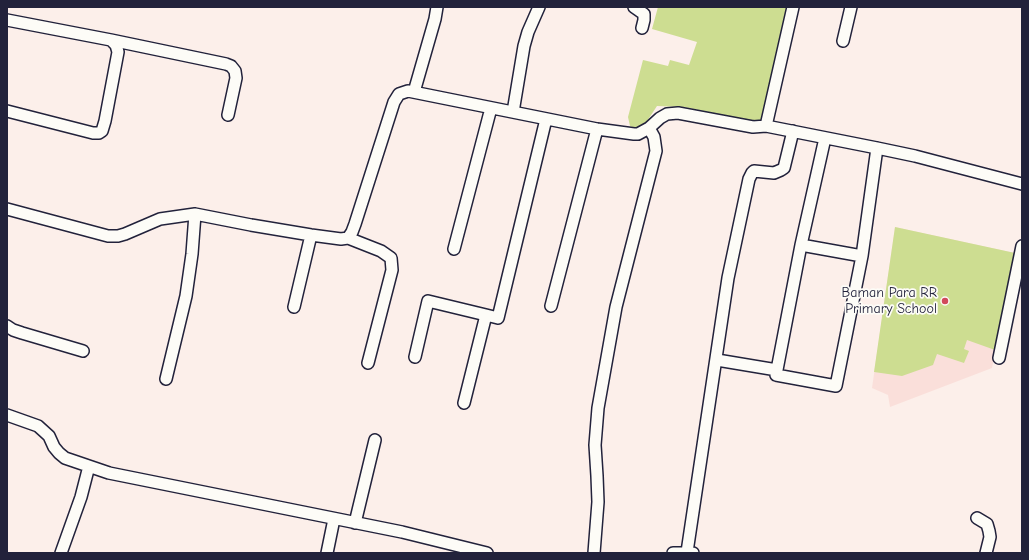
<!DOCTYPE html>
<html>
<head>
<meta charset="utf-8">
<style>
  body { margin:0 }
  #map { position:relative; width:1029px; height:560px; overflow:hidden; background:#fcefea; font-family:"Comic Neue",sans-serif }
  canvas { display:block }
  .frame { position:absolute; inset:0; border:8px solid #22223b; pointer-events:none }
</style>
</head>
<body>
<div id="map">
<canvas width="1029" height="560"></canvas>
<div class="frame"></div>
</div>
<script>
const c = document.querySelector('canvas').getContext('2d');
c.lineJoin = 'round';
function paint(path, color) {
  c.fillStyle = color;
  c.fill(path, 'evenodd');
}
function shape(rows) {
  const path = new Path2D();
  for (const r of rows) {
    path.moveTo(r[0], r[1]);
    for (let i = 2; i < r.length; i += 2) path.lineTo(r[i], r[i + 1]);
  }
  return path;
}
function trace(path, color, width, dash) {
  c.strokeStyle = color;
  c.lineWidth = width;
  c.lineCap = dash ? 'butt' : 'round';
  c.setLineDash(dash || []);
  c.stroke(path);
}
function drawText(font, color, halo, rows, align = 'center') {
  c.font = font + ' "Comic Neue",sans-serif';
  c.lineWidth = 3.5;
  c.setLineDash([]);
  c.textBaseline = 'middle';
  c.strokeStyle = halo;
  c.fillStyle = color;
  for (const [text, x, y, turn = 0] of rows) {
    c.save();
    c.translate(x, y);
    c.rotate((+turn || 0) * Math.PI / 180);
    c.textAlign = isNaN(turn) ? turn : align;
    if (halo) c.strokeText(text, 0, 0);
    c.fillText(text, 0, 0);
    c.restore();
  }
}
const built = shape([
  [895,227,1015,253,992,368,890,407,888,395,872,388]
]);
const green = shape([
  [658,7,790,7,764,122,757,122,684,107,657,106,643,127,634,128,630,126,628,117,643,60,668,66,670,60,689,65,697,42,652,29],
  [895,227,1015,253,995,350,967,340,964,349,969,351,964,363,937,354,933,365,902,376,874,372]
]);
const minor = shape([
  [634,7,644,14,644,20,642,28],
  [7,20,111,40,116,45,118,52,105,121,102,131,99,133,93,133,7,111],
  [111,40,226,64,231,66,235,71,236,78,228,115],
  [843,41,851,7],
  [414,92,435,19,437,7],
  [513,112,524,46,528,32,539,7],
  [766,126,793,7],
  [825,138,801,245,776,375,836,386,862,256,877,148],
  [7,209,108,236,118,236,125,234,160,219,195,214,251,225,311,235,341,239,348,238,352,232,355,224,394,102,399,94,408,91,597,129,634,134,638,134,649,128,660,118,667,114,678,113,753,127,766,126,877,148,915,156,1022,184],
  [348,238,381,251,391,258,392,270,368,363],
  [801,245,862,256],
  [454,249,491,108],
  [551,306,597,129],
  [294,307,311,235],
  [7,326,13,330,22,333,83,351],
  [415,357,428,301,486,315],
  [999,358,1022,246],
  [717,360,777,370],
  [166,379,186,296,192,254,195,214],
  [464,403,486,315,498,318,546,119],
  [7,415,38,426,49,436,54,447,59,453,65,458,109,473,402,532,487,553],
  [977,518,987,524,989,531,990,537,986,553],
  [355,523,375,440],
  [687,552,728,278,749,179,752,173,754,171,774,173,781,170,784,168,793,131],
  [61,553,81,497,89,466],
  [327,553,334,519],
  [594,553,598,502,597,476,595,445,598,408,616,307,656,151,654,137,649,128],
  [673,553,693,553]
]);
const markers = [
  [945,301,4,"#d1495b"]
];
const poiNames = [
  ["Baman Para RR",937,293],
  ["Primary School",937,309]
];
paint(built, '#fadfda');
paint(green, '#cddd91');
trace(minor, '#22223b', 14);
trace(minor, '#fdfcf7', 11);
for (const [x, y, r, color] of markers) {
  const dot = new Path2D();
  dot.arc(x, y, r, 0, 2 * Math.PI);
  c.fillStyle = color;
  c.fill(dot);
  trace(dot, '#fdfcf7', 1.5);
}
drawText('14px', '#22223b', '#fdfcf7', poiNames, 'right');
</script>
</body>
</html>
